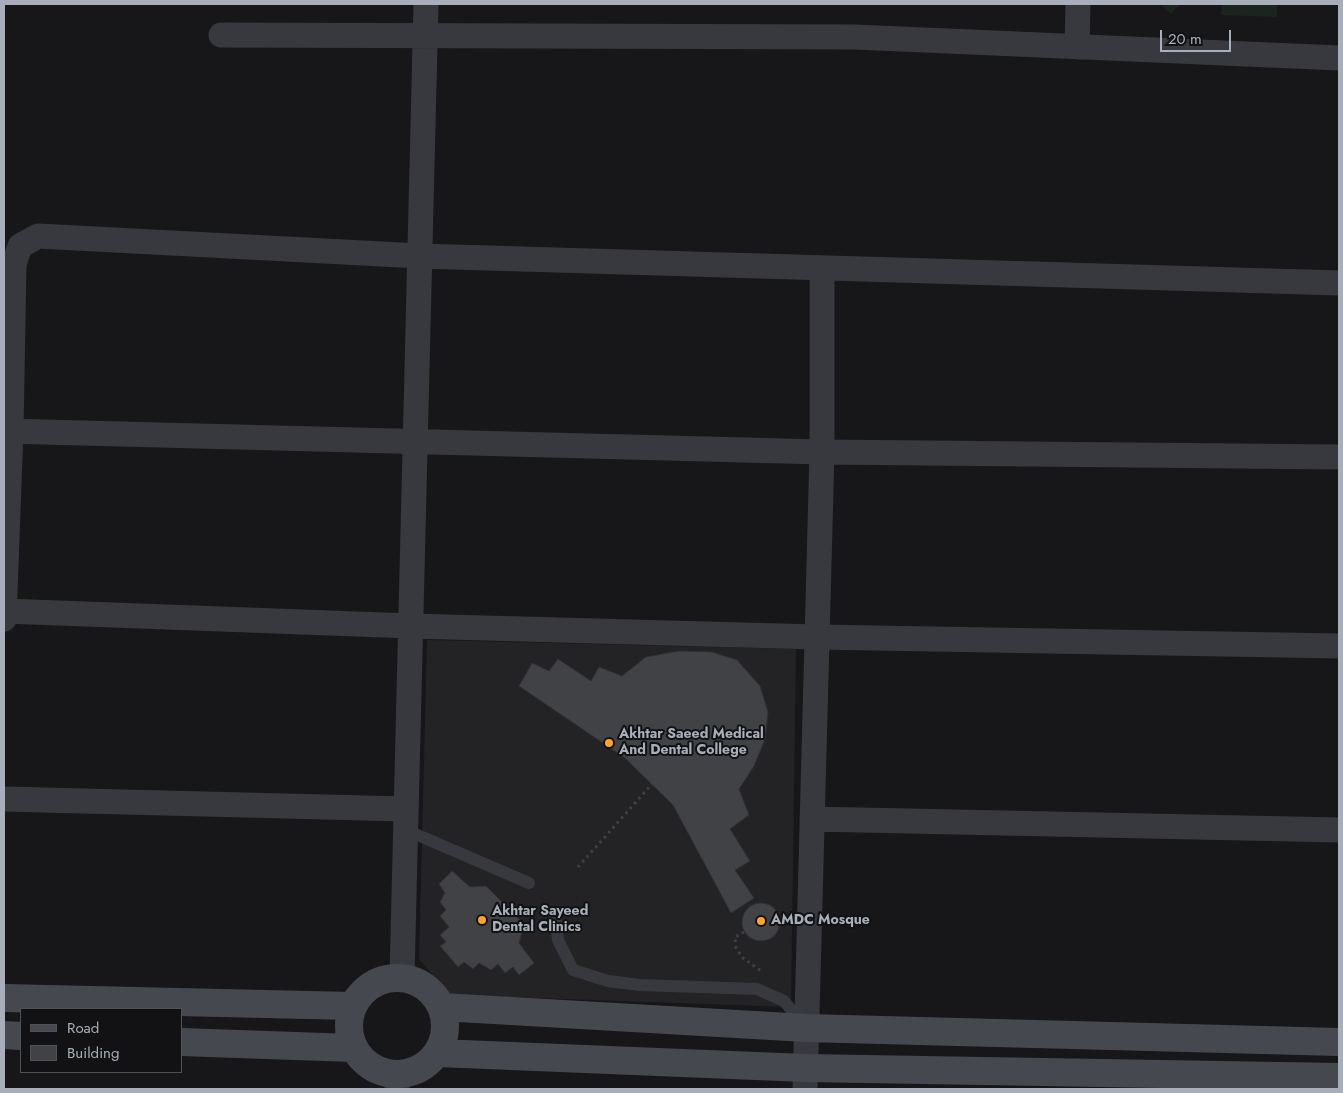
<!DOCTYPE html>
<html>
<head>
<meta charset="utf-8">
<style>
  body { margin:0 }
  #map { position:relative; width:1343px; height:1093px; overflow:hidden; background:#171719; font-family:Jost,sans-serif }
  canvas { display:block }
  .frame { position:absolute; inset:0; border:5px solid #a8afba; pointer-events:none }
  .legend { position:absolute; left:20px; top:1008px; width:162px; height:65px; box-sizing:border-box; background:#121214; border:1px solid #4e5156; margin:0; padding:6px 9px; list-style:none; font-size:15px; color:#a8afba }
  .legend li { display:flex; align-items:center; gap:10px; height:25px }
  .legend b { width:25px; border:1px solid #4e5156 }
  .scale { position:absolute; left:1160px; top:30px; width:71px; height:22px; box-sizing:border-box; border:2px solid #a8afba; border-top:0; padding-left:6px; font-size:15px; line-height:18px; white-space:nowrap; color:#a8afba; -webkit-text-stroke:4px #121214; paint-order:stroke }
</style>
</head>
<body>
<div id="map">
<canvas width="1343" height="1093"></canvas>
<div class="frame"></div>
<ul class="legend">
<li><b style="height:6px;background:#45494f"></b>Road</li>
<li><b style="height:14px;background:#414246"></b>Building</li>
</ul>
<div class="scale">20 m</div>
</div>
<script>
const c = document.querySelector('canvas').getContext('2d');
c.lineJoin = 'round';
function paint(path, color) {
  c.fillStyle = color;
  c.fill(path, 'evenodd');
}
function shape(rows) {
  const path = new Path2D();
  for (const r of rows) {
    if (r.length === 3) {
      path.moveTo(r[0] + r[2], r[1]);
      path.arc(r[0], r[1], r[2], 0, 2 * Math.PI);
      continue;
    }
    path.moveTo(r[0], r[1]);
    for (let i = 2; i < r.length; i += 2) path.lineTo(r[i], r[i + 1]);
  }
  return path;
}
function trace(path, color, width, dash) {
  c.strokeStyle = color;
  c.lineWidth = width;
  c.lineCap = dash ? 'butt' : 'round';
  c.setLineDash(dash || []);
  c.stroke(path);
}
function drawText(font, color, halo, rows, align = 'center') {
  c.font = font + ' Jost,sans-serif';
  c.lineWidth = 4;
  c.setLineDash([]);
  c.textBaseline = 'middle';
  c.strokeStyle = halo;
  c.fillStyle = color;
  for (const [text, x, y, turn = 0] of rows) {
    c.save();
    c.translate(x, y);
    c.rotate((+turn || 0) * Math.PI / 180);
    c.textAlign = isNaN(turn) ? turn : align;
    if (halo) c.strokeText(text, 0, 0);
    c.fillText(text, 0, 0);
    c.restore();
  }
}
const built = shape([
  [427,640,796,649,791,1007,450,995,419,959]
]);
const green = shape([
  [1161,4,1180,4,1171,14],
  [1222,4,1277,4,1277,17,1221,15]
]);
const building = shape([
  [679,651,712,652,737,660,760,686,768,712,765,739,754,766,739,789,749,815,730,829,750,861,735,870,754,898,731,913,673,805,625,758,519,686,532,663,549,671,558,659,591,681,599,667,622,676,646,657,679,651],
  [452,871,470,887,486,886,524,924,519,943,534,963,519,975,513,967,505,973,498,964,491,970,479,963,473,969,464,962,458,967,440,946,446,942,440,935,449,927,440,916,446,910,440,902,445,893,439,884,452,871],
  [761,922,19]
]);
const path = shape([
  [578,867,652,784],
  [744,932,735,937,736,948,743,958,761,971]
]);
const lane = shape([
  [406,830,529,883],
  [555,913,558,940,573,970,608,981,640,985,757,989,784,1001,804,1025]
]);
const street = shape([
  [221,35,855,37,1339,58],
  [1077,47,1078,4],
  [4,431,822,452,1339,457],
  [4,611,411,626,817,637,1339,646],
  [4,619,11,431,14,264,20,246,38,236,420,256,1339,283],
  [4,799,406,809],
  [812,819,1339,830],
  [402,977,426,4],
  [397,1089,398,1075],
  [805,1089,822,452,822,268]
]);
const secondary = shape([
  [397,1026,48],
  [4,998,352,1006],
  [442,1007,806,1028,1339,1042],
  [4,1035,21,1036],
  [181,1042,353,1048],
  [438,1053,805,1068,1339,1077]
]);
const markers = [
  [609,743,5,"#ffa229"],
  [482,920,5,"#ffa229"],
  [761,921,5,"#ffa229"]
];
const poiNames = [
  ["Akhtar Saeed Medical",619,735],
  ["And Dental College",619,751],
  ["Akhtar Sayeed",492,912],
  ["Dental Clinics",492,928],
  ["AMDC Mosque",771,921]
];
paint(built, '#232326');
paint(green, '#1c251d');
paint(building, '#414246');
trace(building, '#313135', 1);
trace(path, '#3e4146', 3, [2.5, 4]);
trace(lane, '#38393f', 12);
trace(street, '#38393f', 25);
trace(secondary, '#45494f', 28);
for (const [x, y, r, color] of markers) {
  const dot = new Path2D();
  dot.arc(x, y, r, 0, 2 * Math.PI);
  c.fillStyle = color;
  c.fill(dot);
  trace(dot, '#121214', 2);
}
drawText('bold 14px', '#a8afba', '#121214', poiNames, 'left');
</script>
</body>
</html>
